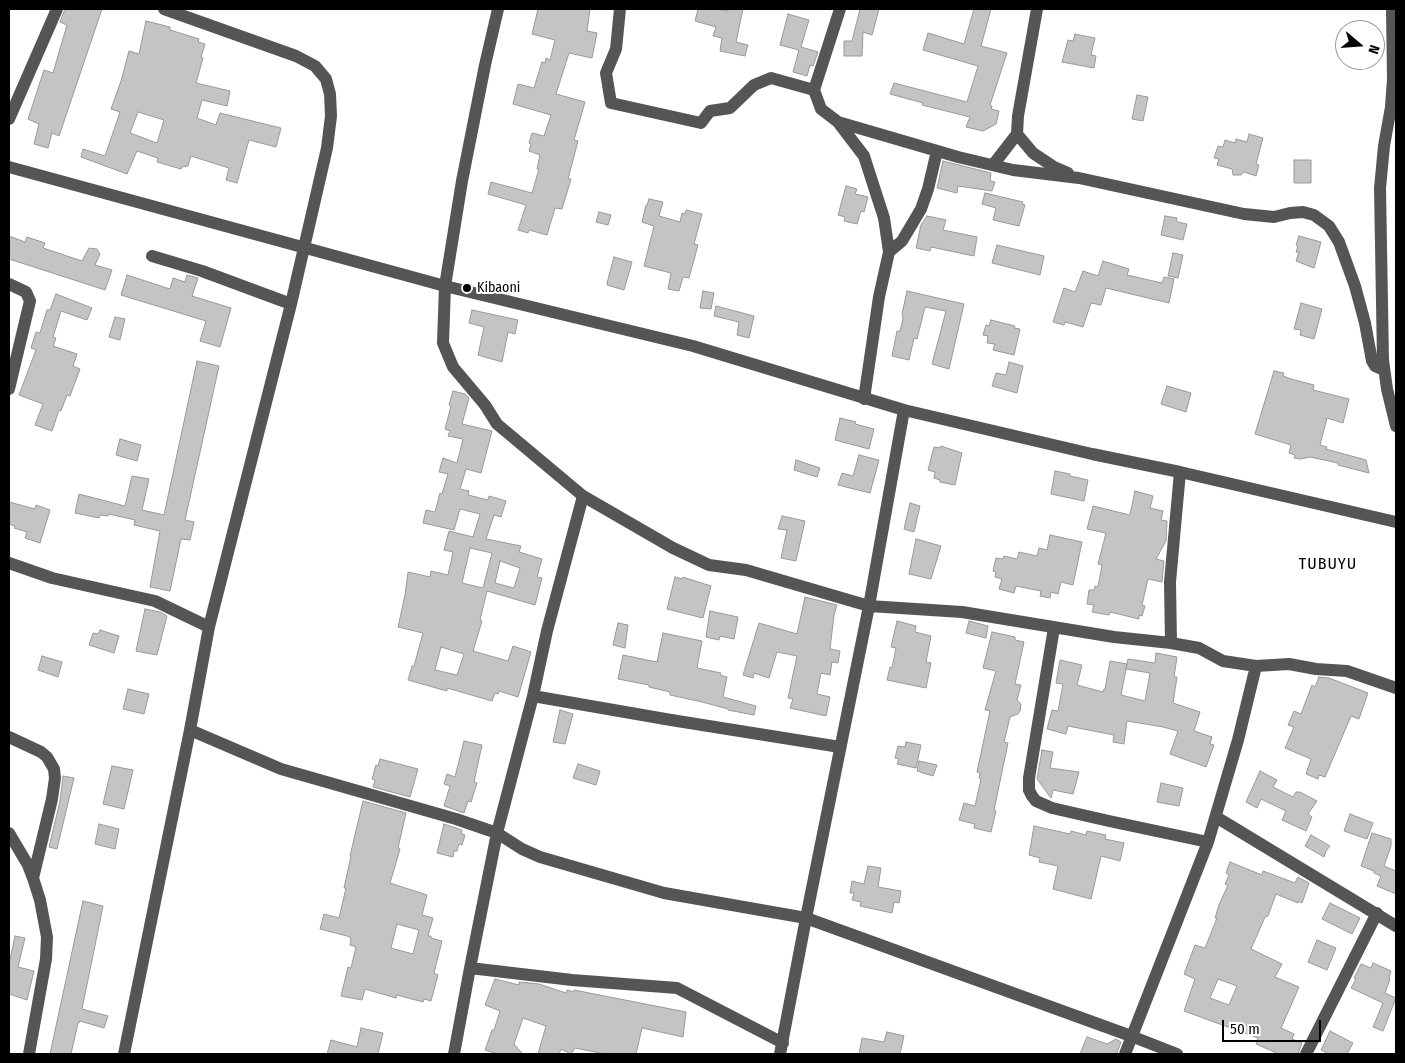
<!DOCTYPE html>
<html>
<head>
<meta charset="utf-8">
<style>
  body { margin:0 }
  #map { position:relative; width:1405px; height:1063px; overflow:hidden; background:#fff; font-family:"Fira Sans Condensed",sans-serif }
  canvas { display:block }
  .frame { position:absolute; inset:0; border:10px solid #000; pointer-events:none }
  .north { position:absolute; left:1335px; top:20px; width:50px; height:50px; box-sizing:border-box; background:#fff; border:1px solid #999; border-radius:50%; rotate:108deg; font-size:14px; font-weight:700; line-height:20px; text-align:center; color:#000 }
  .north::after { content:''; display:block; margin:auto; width:18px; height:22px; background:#000; clip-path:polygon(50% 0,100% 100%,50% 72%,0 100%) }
  .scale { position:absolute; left:1222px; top:1020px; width:99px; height:22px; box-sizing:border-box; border:2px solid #000; border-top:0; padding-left:6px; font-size:15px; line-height:18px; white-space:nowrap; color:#000; -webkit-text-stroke:4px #fff; paint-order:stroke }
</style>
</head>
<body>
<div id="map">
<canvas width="1405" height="1063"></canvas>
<div class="frame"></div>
<div class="north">N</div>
<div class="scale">50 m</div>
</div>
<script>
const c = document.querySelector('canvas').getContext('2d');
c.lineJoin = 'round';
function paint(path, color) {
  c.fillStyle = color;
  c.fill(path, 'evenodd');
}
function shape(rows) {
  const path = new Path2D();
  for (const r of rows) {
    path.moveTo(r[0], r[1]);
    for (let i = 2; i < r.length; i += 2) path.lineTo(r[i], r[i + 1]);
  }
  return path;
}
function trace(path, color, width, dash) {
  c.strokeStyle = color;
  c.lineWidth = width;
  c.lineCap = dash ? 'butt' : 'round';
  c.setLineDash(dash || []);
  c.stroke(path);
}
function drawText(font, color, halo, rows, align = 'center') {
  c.font = font + ' "Fira Sans Condensed",sans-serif';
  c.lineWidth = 4;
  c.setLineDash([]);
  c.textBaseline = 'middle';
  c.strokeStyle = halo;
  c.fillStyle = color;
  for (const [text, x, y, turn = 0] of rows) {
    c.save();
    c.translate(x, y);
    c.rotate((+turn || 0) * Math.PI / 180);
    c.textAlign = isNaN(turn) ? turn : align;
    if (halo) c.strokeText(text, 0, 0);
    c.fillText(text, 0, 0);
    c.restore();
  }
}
const building = shape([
  [65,9,102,9,59,136,52,133,48,148,34,144,39,124,28,119,44,70,53,73,67,25,60,22,65,9],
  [538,9,590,9,587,31,597,33,592,58,569,53,556,94,585,102,574,140,578,141,568,179,571,179,562,209,555,208,547,235,529,230,528,233,518,230,526,205,488,194,491,182,532,193,539,169,537,169,540,155,529,151,531,144,529,143,532,133,544,136,551,115,513,104,518,84,534,88,542,62,545,63,546,58,550,60,555,40,532,34,538,9],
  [698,9,717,9,728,11,729,9,743,9,736,42,748,45,745,56,720,51,722,38,713,36,716,27,695,21,698,9],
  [860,9,879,9,872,35,863,32,862,56,844,56,844,41,852,41,860,9],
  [974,9,991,9,981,46,1007,53,990,105,992,106,991,109,999,111,996,124,983,131,966,127,970,117,922,105,923,103,890,94,894,83,967,102,978,66,923,50,928,33,964,44,974,9],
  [788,14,809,20,801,47,818,52,813,66,810,65,807,76,793,72,799,50,780,45,788,14],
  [146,21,170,27,170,30,199,39,198,42,205,44,201,57,203,58,196,83,230,91,227,106,202,100,197,118,216,125,220,113,281,128,276,147,249,140,237,183,226,180,229,168,191,156,188,166,182,167,181,169,157,162,158,158,137,151,127,174,81,157,83,149,105,156,120,112,111,109,121,81,129,51,139,54,146,21],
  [138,112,164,120,157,143,130,133,138,112],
  [1075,34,1095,38,1091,55,1096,56,1094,68,1062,62,1068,40,1073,41,1075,34],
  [1137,95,1148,97,1143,121,1132,119,1137,95],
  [1249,134,1263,138,1256,164,1259,165,1256,176,1244,172,1241,175,1233,175,1232,169,1217,165,1219,159,1214,158,1218,146,1223,147,1225,140,1235,143,1236,139,1247,142,1249,134],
  [1294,160,1311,160,1311,183,1294,183,1294,160],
  [943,161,991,173,990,181,995,182,992,191,958,186,957,193,937,188,943,161],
  [846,186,857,189,855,194,868,197,864,212,861,211,857,224,844,221,845,217,838,215,846,186],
  [985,193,1023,202,1022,204,1025,205,1019,226,993,220,996,208,982,204,985,193],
  [649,199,663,202,659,216,680,222,682,213,685,214,686,210,702,214,694,244,698,245,689,278,683,277,679,291,668,289,671,273,644,266,654,226,642,222,646,205,647,205,649,199],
  [599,212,611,215,608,225,596,222,599,212],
  [927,216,946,220,943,230,977,237,974,256,931,247,930,251,916,248,921,225,927,216],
  [1165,216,1177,218,1176,220,1178,222,1187,224,1183,240,1161,235,1165,216],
  [9,236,25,242,27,237,45,243,43,248,82,261,89,248,97,249,100,254,95,265,112,270,105,290,9,259,9,236],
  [1299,236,1321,242,1314,268,1296,261,1299,252,1296,252,1298,246,1296,245,1299,236],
  [997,245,1044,256,1040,275,992,263,997,245],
  [1173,253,1183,255,1178,278,1168,276,1173,253],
  [614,257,632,262,624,290,607,285,607,283,614,257],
  [1103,261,1129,269,1127,275,1162,283,1164,277,1174,279,1169,303,1106,288,1101,305,1091,303,1083,327,1065,322,1064,325,1053,322,1064,288,1075,292,1083,271,1098,276,1103,261],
  [127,275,170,289,173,278,185,282,187,275,198,278,192,296,231,308,220,347,200,341,206,321,121,295,127,275],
  [703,291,714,293,711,309,700,308,703,291],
  [907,291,964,304,949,369,932,364,946,311,925,307,917,339,914,338,909,360,892,356,897,331,900,331,903,319,902,314,907,291],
  [56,294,92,308,87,320,61,311,53,337,56,338,53,346,77,354,73,366,80,369,70,396,67,395,61,411,59,410,52,431,35,425,43,404,19,395,36,350,31,348,36,332,40,333,47,310,50,310,56,294],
  [1301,303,1322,309,1314,339,1300,335,1301,330,1294,329,1301,303],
  [716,306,754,316,749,338,737,335,739,322,714,316,716,306],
  [472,310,518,320,515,334,508,332,502,362,478,355,484,327,469,323,472,310],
  [115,317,125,319,120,340,109,337,115,317],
  [991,320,1015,326,1014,328,1020,329,1014,355,993,350,995,344,987,343,988,336,983,335,986,325,989,326,991,320],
  [197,361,219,366,185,520,194,522,190,540,181,539,170,591,150,587,160,531,134,525,135,520,109,514,108,516,100,515,99,518,75,513,79,494,125,506,132,476,149,479,142,510,164,515,197,361],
  [1009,362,1023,366,1017,393,992,386,996,373,1006,375,1009,362],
  [1274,371,1284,373,1283,376,1291,379,1314,385,1313,390,1349,399,1343,423,1327,418,1320,445,1327,447,1326,449,1366,460,1369,473,1338,465,1338,463,1310,457,1301,459,1294,458,1295,455,1289,453,1291,445,1255,434,1274,371],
  [1167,386,1191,393,1186,412,1161,404,1167,386],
  [453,391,465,394,469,398,462,424,492,431,481,473,466,469,460,489,469,491,468,495,488,500,489,496,506,501,501,517,494,515,486,539,521,546,519,552,542,559,537,577,542,578,535,605,487,591,480,620,482,621,473,651,508,661,513,646,531,652,518,697,499,691,498,694,495,693,492,701,447,688,447,691,408,680,412,666,414,666,423,633,398,627,405,595,408,572,430,577,431,571,448,575,453,552,444,550,449,531,473,537,480,514,460,509,454,530,423,523,426,510,435,512,440,493,442,494,448,474,439,472,443,458,457,463,463,439,448,436,450,431,445,429,451,406,449,405,453,391],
  [470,548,492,553,483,588,462,583,470,548],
  [500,561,520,568,514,588,495,583,500,561],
  [441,647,464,654,457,675,435,670,441,647],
  [840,418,856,422,855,424,874,429,869,449,835,440,840,418],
  [120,439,141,445,137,461,116,455,120,439],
  [941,446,962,453,955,485,940,482,940,480,934,478,935,472,928,470,934,447,941,448,941,446],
  [859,455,879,460,870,493,838,485,842,473,853,476,859,455],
  [796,460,820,468,817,477,794,470,796,460],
  [1055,471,1070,474,1070,476,1088,480,1084,501,1051,494,1055,471],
  [1135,491,1153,496,1150,508,1163,511,1161,520,1167,521,1166,541,1156,559,1164,561,1162,582,1148,579,1142,605,1145,606,1142,616,1139,615,1139,619,1110,612,1109,615,1092,612,1094,605,1087,604,1089,590,1094,590,1095,586,1098,587,1102,565,1098,564,1106,533,1087,529,1093,506,1130,515,1135,491],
  [9,502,35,509,36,505,50,510,40,543,25,538,27,532,14,528,15,526,9,524,9,502],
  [910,503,920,506,914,532,904,529,910,503],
  [782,516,805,521,796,561,781,558,787,530,778,529,782,516],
  [1050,535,1082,542,1073,585,1061,582,1058,594,1051,592,1050,598,1040,596,1041,591,1016,586,1014,593,999,589,1002,579,995,577,996,572,993,571,996,558,1003,559,1004,556,1017,559,1019,552,1037,556,1039,548,1047,550,1050,535],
  [916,539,941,546,931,579,909,574,916,539],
  [675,577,683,579,683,577,711,586,703,618,667,609,675,577],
  [805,597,837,605,834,615,830,649,840,651,838,663,832,662,830,675,821,673,817,694,830,697,826,716,790,708,793,699,788,698,797,656,777,652,769,678,754,673,753,678,743,675,759,623,797,634,805,597],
  [145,609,160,612,167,616,157,655,136,651,145,609],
  [710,611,738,617,734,639,720,636,719,640,706,637,710,611],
  [897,621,916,626,915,632,931,636,926,662,931,663,926,688,887,680,890,667,892,668,896,648,891,647,897,621],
  [969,621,988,626,986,638,966,633,969,621],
  [618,623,628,625,625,648,613,645,618,623],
  [100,630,119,636,114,653,89,645,93,633,98,634,100,630],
  [992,632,1015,637,1015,640,1024,642,1015,684,1021,685,1017,700,1021,704,1020,711,1018,714,1010,717,1004,742,1008,743,994,810,996,811,991,832,974,828,975,824,959,820,964,803,975,806,981,779,979,778,980,773,977,772,990,711,985,710,996,671,983,668,992,632],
  [663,633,702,641,697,668,721,673,720,675,727,677,723,697,756,706,754,715,728,710,728,709,702,702,670,695,670,692,649,687,649,685,618,679,623,655,657,662,663,633],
  [1156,653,1177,657,1174,677,1177,677,1173,703,1200,712,1194,731,1212,737,1210,744,1214,745,1206,767,1170,754,1178,731,1163,727,1127,721,1124,744,1113,742,1114,735,1068,726,1066,734,1047,729,1052,710,1058,711,1063,684,1056,683,1060,660,1082,665,1077,685,1103,692,1104,689,1105,689,1110,661,1127,664,1121,695,1145,701,1150,673,1126,669,1128,659,1155,663,1156,653],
  [42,656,62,662,58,677,38,670,42,656],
  [1319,677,1329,678,1368,693,1359,719,1351,716,1325,777,1319,775,1318,779,1306,774,1311,759,1285,748,1294,727,1288,725,1294,711,1301,714,1312,685,1315,687,1319,677],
  [128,689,149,694,144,714,123,709,128,689],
  [560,710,573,714,565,744,553,742,560,710],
  [464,741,482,745,474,782,477,783,471,802,468,801,464,813,444,806,450,786,444,784,447,774,455,777,464,741],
  [906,742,921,745,916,768,897,764,899,759,895,758,898,746,905,747,906,742],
  [1042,750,1053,752,1050,768,1079,772,1073,794,1053,790,1051,798,1037,779,1042,750],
  [380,759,418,769,410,797,373,787,375,780,372,779,376,765,378,766,380,759],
  [919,761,937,765,933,776,917,771,919,761],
  [578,764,600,771,596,785,573,778,578,764],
  [112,766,133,770,124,809,103,804,112,766],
  [1260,771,1277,780,1273,787,1293,797,1296,792,1300,792,1317,801,1308,814,1312,817,1306,831,1282,820,1286,811,1261,799,1257,808,1246,802,1260,771],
  [63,776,74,778,57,849,49,847,60,801,63,776],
  [1161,783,1183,788,1179,806,1157,802,1161,783],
  [363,801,406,813,398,848,400,849,390,883,427,895,422,915,433,918,428,936,431,936,431,938,442,941,434,973,438,975,431,1001,424,999,423,1002,397,995,396,998,365,989,362,1000,341,996,348,967,351,968,356,947,350,945,351,938,347,936,320,929,324,914,339,918,346,888,344,888,351,856,350,856,363,801],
  [397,924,419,930,413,954,391,948,397,924],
  [1350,814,1373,823,1367,839,1344,831,1350,814],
  [99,824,119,829,115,849,95,844,99,824],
  [444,824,462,830,461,834,465,835,462,845,459,844,457,851,454,851,453,857,437,853,444,824],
  [1034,826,1070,834,1071,831,1086,835,1087,831,1106,835,1105,839,1124,843,1120,861,1101,856,1091,899,1053,889,1058,866,1039,862,1040,858,1029,855,1034,826],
  [1372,833,1391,839,1391,846,1384,866,1396,871,1396,894,1377,886,1381,876,1374,873,1374,871,1361,866,1372,833],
  [1311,835,1330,846,1326,851,1324,857,1305,846,1311,835],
  [1230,862,1262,875,1263,871,1295,883,1298,877,1309,883,1302,903,1298,901,1298,903,1276,894,1268,916,1265,917,1251,949,1282,964,1275,977,1299,987,1281,1028,1294,1034,1292,1039,1302,1043,1298,1054,1279,1054,1256,1044,1258,1038,1184,1011,1195,979,1184,974,1195,945,1205,948,1217,918,1215,918,1219,905,1228,885,1225,884,1229,875,1226,873,1230,862],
  [1218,979,1237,986,1229,1005,1210,998,1218,979],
  [868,866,881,868,878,887,901,891,899,903,894,902,892,913,860,906,861,902,852,900,854,893,850,893,852,881,864,884,868,866],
  [83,901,103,906,82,1009,108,1016,104,1028,80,1021,79,1023,78,1023,71,1054,50,1054,83,901],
  [1330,903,1360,918,1352,934,1322,919,1330,903],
  [15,936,25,938,18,967,34,971,27,1000,9,994,9,964,15,936],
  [1317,940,1336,948,1327,970,1308,962,1317,940],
  [1373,963,1391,971,1389,978,1390,979,1385,993,1396,998,1383,1031,1373,1027,1383,1003,1351,988,1356,979,1354,978,1361,964,1371,968,1373,963],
  [495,979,519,985,519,982,539,984,566,993,567,990,574,992,574,990,686,1012,683,1037,642,1028,636,1054,605,1054,575,1048,571,1054,561,1049,559,1054,538,1054,546,1026,523,1018,514,1044,523,1054,498,1054,485,1050,492,1030,494,1030,500,1011,485,1005,495,979],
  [361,1028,383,1033,378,1054,327,1054,331,1040,357,1047,361,1028],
  [1330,1031,1353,1043,1347,1054,1329,1054,1321,1050,1330,1031],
  [887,1032,904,1036,900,1054,859,1054,862,1038,884,1042,887,1032],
  [1087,1037,1107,1044,1116,1039,1121,1042,1117,1053,1115,1054,1080,1054,1087,1037]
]);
const minor = shape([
  [498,9,485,65,462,181,445,286,443,343,453,367,485,405,497,424,583,496,673,548,709,565,746,570,869,606,962,612,1114,637,1171,643,1199,648,1223,661,1256,666,1289,664,1316,669,1347,671,1396,688],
  [620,9,616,49,606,73,611,103,701,123,710,111,730,108,754,85,771,78,814,90,821,109,838,122,958,157,1013,170,1079,178,1244,214,1274,217,1290,213,1303,212,1314,215,1329,226,1339,242,1355,286,1365,323,1372,361,1375,366,1384,370],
  [1037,9,1018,116,1017,134,1033,153,1054,167,1068,173],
  [1392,9,1393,79,1391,107,1384,146,1380,188,1383,360,1387,389,1396,426],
  [814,90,840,9],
  [9,119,57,9],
  [838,122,864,156,884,218,889,252,879,297,864,399],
  [993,165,1017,134],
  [9,167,445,286,693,346,904,410,1092,454,1180,472,1396,522],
  [889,252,902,241,921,209,928,189,937,151],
  [152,256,202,271,291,304],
  [9,284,26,292,30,301,9,389],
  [9,563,52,578,155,601,209,627],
  [1054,628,1029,778,1029,790,1032,796,1036,801,1052,808,1109,821,1208,842],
  [1171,643,1170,582,1180,472],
  [533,696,671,720,840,747],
  [190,730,281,769,456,819,497,833,522,849,540,857,664,893,806,918,1131,1036,1177,1054],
  [9,737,41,752,47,757,54,769,55,778,52,799,33,878],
  [1216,817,1396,926],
  [9,833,28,865,33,878,40,900,47,937,46,959,29,1054],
  [470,968,572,980,677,988,783,1043],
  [124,1054,190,730,209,627,291,304,327,148,331,116,330,94,326,79,315,66,296,56,164,9],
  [454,1054,470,968,497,833,533,696,547,631,583,496],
  [780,1054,806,918,869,606,904,410],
  [1125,1054,1208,842,1238,740,1256,666],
  [1306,1054,1377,913]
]);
const markers = [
  [467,288,5,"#000"]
];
const poiNames = [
  ["Kibaoni",477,288]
];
const quarterNames = [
  ["TUBUYU",1328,565]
];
paint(building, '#c4c4c4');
trace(building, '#999', 1);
trace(minor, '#555', 12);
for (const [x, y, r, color] of markers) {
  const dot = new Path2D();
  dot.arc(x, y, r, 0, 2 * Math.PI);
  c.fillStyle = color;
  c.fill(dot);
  trace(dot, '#fff', 2);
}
drawText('14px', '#000', '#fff', poiNames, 'left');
c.letterSpacing = '1px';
drawText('16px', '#000', '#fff', quarterNames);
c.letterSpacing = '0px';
</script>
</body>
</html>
